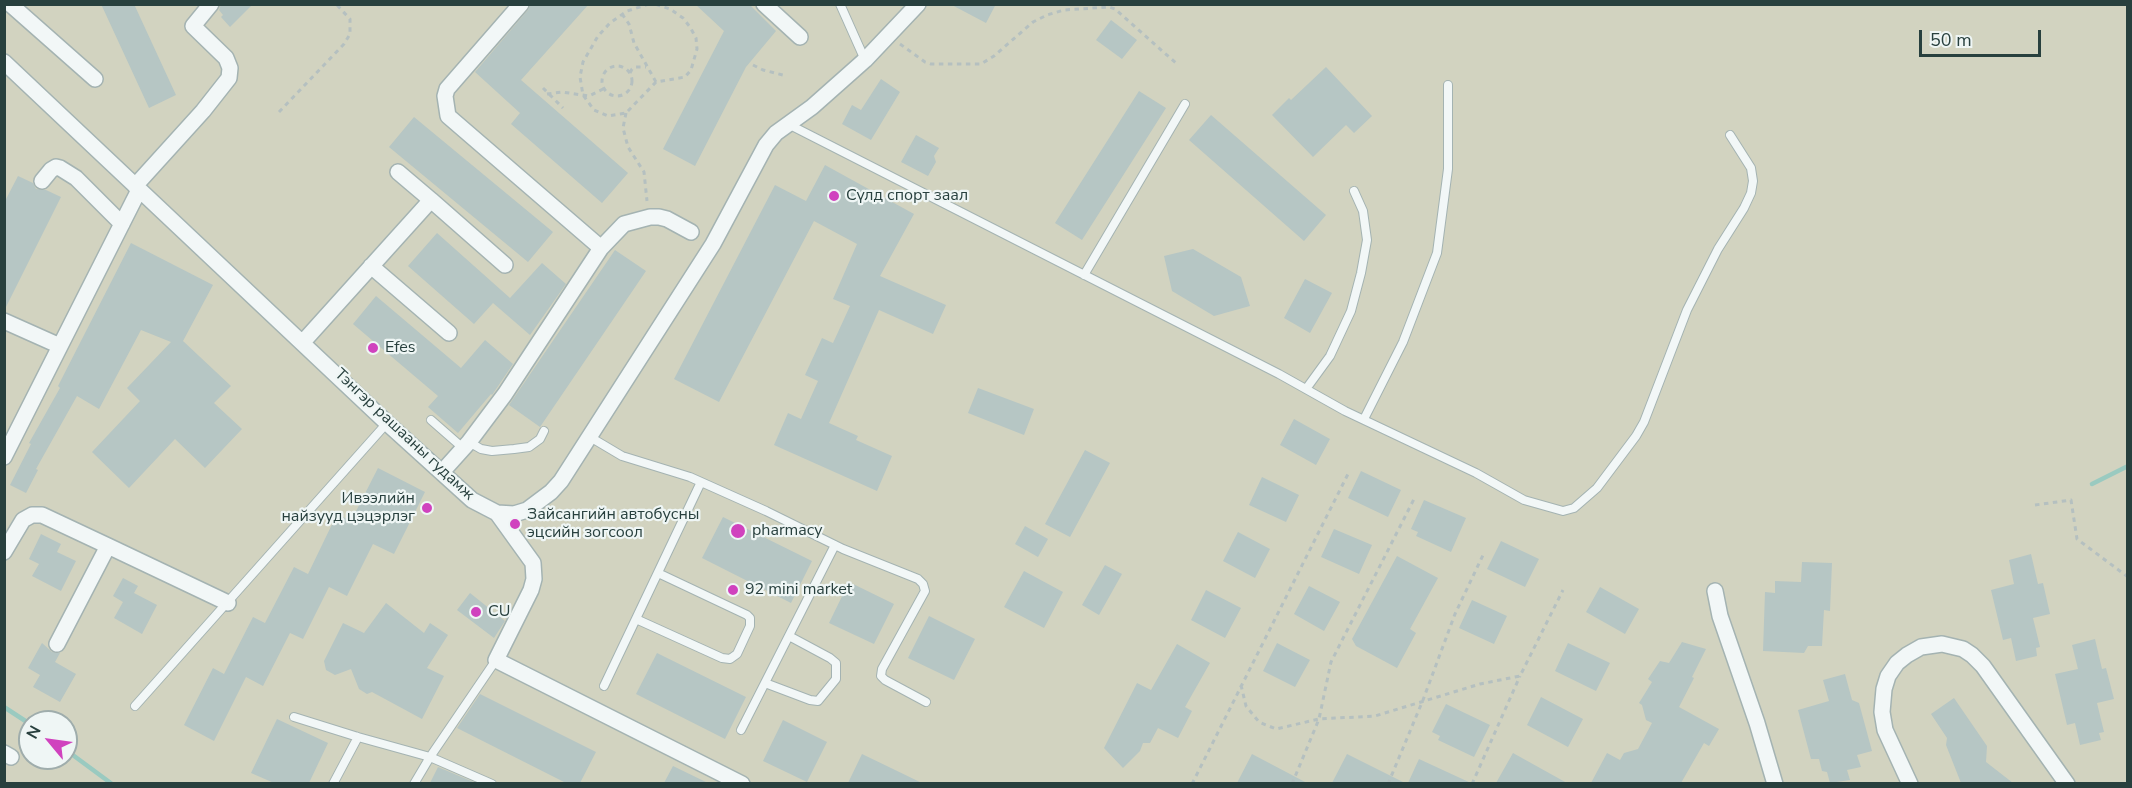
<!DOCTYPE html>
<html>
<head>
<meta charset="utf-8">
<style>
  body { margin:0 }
  #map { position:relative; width:2132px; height:788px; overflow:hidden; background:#dfe9e8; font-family:"Nunito Sans",sans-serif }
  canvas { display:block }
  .frame { position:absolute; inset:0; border:6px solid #28403e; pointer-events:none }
  .north { position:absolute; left:18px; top:710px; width:60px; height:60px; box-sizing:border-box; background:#eff6f5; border:2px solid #9fadac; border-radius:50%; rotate:299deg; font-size:16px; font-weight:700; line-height:24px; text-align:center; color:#28403e }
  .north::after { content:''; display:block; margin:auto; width:21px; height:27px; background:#d042be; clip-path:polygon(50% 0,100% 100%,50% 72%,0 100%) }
  .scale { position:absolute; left:1919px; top:30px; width:122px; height:27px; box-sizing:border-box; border:3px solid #28403e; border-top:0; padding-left:8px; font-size:18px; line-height:21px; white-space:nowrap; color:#28403e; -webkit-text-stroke:4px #eff6f5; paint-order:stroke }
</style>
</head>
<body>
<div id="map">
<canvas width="2132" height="788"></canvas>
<div class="frame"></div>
<div class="north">N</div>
<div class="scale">50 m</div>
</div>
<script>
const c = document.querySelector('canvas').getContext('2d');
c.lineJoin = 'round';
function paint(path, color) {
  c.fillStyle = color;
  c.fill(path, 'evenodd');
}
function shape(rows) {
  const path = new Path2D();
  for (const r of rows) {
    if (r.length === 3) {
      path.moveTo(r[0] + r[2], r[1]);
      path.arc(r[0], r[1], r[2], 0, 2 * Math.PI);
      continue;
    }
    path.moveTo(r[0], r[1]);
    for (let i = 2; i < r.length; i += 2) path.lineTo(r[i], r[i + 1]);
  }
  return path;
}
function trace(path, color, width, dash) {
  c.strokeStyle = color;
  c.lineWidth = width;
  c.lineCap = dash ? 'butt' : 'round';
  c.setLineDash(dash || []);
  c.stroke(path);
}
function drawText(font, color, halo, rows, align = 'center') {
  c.font = font + ' "Nunito Sans",sans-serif';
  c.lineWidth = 4.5;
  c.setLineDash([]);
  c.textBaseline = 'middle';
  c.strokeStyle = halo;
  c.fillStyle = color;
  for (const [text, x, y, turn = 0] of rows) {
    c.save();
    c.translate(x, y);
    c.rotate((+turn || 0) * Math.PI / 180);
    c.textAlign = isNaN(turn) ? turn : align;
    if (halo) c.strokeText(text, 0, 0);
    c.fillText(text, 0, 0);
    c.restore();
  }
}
const green = shape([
  [5,5,2127,5,2127,783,5,783],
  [30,722,66,722,66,758,30,758]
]);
const stream = shape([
  [2092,484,2128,466],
  [4,707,30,724],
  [66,750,112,784]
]);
const building = shape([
  [101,4,134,4,176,95,149,108],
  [221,4,253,4,230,27,221,17,223,15,219,10],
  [531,4,589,4,521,80,628,173,602,203,511,124,520,113,475,72,528,10],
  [695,4,749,4,776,31,746,67,695,166,663,149,724,31],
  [950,4,996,4,986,23],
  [1111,20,1137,40,1122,59,1096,40],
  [1326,67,1372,116,1354,133,1346,125,1313,157,1272,115,1289,98,1291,100],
  [881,79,900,92,871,140,842,124,852,105,861,110],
  [1139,91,1166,108,1082,240,1055,223],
  [1211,115,1326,215,1304,241,1189,140],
  [414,117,553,232,528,262,389,147],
  [916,135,939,148,934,156,936,162,928,176,901,162],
  [825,165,914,214,880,276,946,305,933,334,879,310,829,423,858,436,856,440,892,456,877,491,774,445,788,413,801,419,818,381,805,375,822,338,833,343,850,306,833,299,857,244,814,221,719,402,674,379,775,185,806,201],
  [18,176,33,183,36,189,46,190,61,197,4,311,4,203],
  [437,233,510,298,542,263,566,284,530,335,493,303,474,324,408,266],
  [131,243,213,285,183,341,231,386,214,403,242,429,205,468,175,439,129,488,92,452,140,401,127,388,171,342,141,330,99,409,77,396,36,469,38,470,26,493,10,485,31,444,29,443,60,388,58,386],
  [1193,249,1241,277,1250,306,1214,316,1172,291,1164,256],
  [615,250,646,271,540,427,509,405],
  [1305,279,1332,293,1310,333,1284,318],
  [376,296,461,368,485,340,513,364,492,395,491,394,458,433,428,407,438,396,353,324],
  [978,388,1034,409,1024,435,968,413],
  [1294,419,1330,439,1316,465,1280,445],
  [1085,450,1110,463,1070,537,1045,524],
  [378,468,425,492,394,554,373,544,347,596,329,587,303,639,290,633,263,686,246,677,214,741,184,725,213,668,224,674,253,617,265,623,294,567,308,574,337,514,351,521],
  [1361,471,1401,490,1388,517,1348,498],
  [1262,477,1299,495,1286,522,1249,505],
  [1424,500,1466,518,1451,552,1416,536,1418,532,1411,529],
  [723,517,812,561,791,603,702,558],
  [1025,526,1048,539,1038,557,1015,544],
  [1334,529,1372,545,1359,574,1321,557],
  [1238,532,1270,549,1255,578,1223,561],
  [41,534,61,544,57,552,76,561,61,591,32,576,39,564,29,559],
  [1501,541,1539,559,1525,587,1487,569],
  [2031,554,2038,584,2043,583,2050,614,2033,618,2040,647,2036,648,2037,656,2016,661,2011,638,2003,640,1991,590,2014,584,2009,560],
  [1397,556,1438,578,1410,629,1416,633,1397,668,1356,646,1352,639],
  [1802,562,1832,563,1830,611,1824,610,1822,646,1808,646,1804,653,1763,651,1765,592,1775,593,1775,581,1801,582],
  [1105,565,1122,574,1099,615,1082,605],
  [1024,571,1063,592,1044,628,1004,607],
  [123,578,138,586,134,593,157,605,142,634,114,618,123,602,113,596],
  [849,582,894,604,874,644,829,623],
  [1309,586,1340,602,1324,631,1294,614],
  [1600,587,1639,609,1625,634,1586,612],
  [1206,590,1241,608,1225,638,1191,620],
  [470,593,505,621,494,638,457,610],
  [1472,600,1507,616,1494,644,1459,628],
  [386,603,424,633,430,623,448,635,427,668,444,676,422,719,372,692,367,694,359,689,351,669,335,675,326,670,324,661,343,623,364,633],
  [929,616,975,639,954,680,908,658],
  [2095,639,2102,669,2106,668,2114,699,2097,703,2104,732,2099,733,2101,740,2080,745,2075,723,2067,725,2055,674,2078,669,2072,645],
  [1682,642,1706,649,1692,677,1694,678,1679,707,1719,729,1709,746,1704,743,1681,783,1591,783,1607,753,1620,760,1624,753,1638,749,1652,723,1646,720,1642,705,1639,703,1652,682,1648,679,1660,661,1669,663],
  [42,643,52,652,60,653,55,662,76,674,60,702,33,687,40,675,28,668],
  [1277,643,1310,660,1295,687,1263,671],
  [1568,643,1610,663,1596,691,1555,671],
  [1177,644,1210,663,1185,707,1192,711,1178,738,1158,728,1150,743,1143,743,1140,751,1123,768,1104,748,1137,683,1151,690],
  [657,653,746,697,725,739,636,694],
  [1845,674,1852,700,1859,703,1872,751,1857,755,1861,767,1847,770,1850,780,1830,783,1827,772,1822,771,1819,759,1811,759,1798,710,1829,701,1823,680],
  [480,694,596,752,580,783,566,783,457,728],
  [1541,697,1583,719,1568,747,1527,725],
  [1954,698,1987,746,1986,762,2013,783,1961,783,1946,745,1947,738,1931,714],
  [1446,704,1490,725,1474,757,1438,740,1440,736,1432,732],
  [277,719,328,743,309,783,274,783,251,773],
  [783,720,827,742,807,782,763,761],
  [1513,753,1567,783,1496,783],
  [862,754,922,783,848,783],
  [1252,754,1307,783,1237,783],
  [1347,754,1405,783,1332,783],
  [1419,759,1471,783,1408,783],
  [673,766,708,783,664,783],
  [438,767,476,783,430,783]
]);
const path = shape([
  [649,4,627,11,610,23,598,36,583,62,580,77,583,95,594,110,608,116,626,113,656,82,685,77,691,70,697,49,696,38,690,27,683,18,670,9,655,4],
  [622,14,629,24,634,43,656,82],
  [900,44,925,62,931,64,981,64,994,56,1033,22,1047,15,1064,10,1109,7,1115,9,1177,64],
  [753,65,763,70,783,75],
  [617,81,15],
  [630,73,632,69,636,67,646,67],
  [543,88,563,108],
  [547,94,562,92,589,96,603,89],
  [279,112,344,44,350,34,350,19,336,4],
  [626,113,623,128,628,147,644,172,647,201],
  [2035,505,2071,500,2077,539,2128,577],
  [1241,685,1246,706,1259,722,1276,729,1319,719,1375,716,1480,684,1520,676,1563,590],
  [1192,784,1349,472],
  [1292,784,1319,719,1331,662,1414,499],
  [1388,784,1423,700,1455,614,1484,553],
  [1472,784,1520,676]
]);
const service = shape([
  [840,4,865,60],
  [788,124,1279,374,1345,411,1476,473,1524,500,1563,511,1574,508,1597,488,1636,436,1644,422,1687,310,1718,249,1744,208,1751,193,1753,181,1751,168,1730,135],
  [1084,275,1185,104],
  [1306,389,1330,356,1351,311,1361,273,1367,240,1363,211,1354,191],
  [1364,419,1403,342,1437,253,1448,169,1448,85],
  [431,420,463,448],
  [590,437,622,456,690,477,766,511,843,549,918,579,923,584,925,591,882,669,881,676,885,680,926,702],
  [469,442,481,449,492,451,514,449,529,447,540,439,544,431],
  [636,619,722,658,730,659,737,654,750,626,750,618,747,615,658,573],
  [765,683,810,700,818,701,836,679,836,663,830,658,789,636],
  [604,686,701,482],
  [135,706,387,423],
  [294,717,358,737,430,757,492,784],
  [741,730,835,545],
  [333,784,358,737],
  [414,784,430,757,496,660]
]);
const minor = shape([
  [10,4,95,79],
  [521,4,447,89,445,96,448,116,601,248],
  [764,4,800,37],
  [4,62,387,423,472,500,497,513,514,514,527,510,551,492,561,481,713,244,766,145,776,133,812,107,865,60,918,4],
  [398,172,431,200],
  [42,181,51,170,56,167,60,168,76,178,122,224],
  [135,186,203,111,229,78,230,68,226,58,193,26,211,4],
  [371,266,449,333],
  [4,321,60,346],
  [303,342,431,200,505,265],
  [4,457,139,190],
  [442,472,469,442,505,394,601,248,624,224,650,217,659,217,667,219,691,232],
  [497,513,533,563,534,579,531,590,496,660,742,784],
  [4,552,23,520,32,515,42,515,108,546],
  [1715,591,1720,616,1757,723,1775,784],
  [57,644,108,546,228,603],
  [4,753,11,757],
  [1910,784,1885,730,1882,712,1884,689,1888,676,1897,663,1907,655,1921,647,1942,644,1963,649,1972,655,1983,666,2067,784]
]);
const markers = [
  [834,196,6,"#d042be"],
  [373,348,6,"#d042be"],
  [427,508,6,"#d042be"],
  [515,524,6,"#d042be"],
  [738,531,8,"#d042be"],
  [733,590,6,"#d042be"],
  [476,612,6,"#d042be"]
];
const poiNames = [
  ["Сүлд спорт заал",846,196],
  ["Efes",385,348],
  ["Ивээлийн",415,499,"right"],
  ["найзууд цэцэрлэг",415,517,"right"],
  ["Зайсангийн автобусны",527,515],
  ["эцсийн зогсоол",527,533],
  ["pharmacy",752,531],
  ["92 mini market",745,590],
  ["CU",488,612]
];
const streetNames = [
  ["Тэнгэр рашааны гудамж",404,435,43]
];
paint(green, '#d2d3c0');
trace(stream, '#9acac0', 4.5);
paint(building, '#b6c6c4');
trace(service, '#a4b3b2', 10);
trace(minor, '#a4b3b2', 18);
trace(path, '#b5c0c0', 3, [4.5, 4.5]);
trace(service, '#f2f7f7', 8);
trace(minor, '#f2f7f7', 15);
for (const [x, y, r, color] of markers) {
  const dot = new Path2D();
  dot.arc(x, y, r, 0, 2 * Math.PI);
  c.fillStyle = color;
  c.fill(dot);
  trace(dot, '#eff6f5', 2);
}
drawText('16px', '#28403e', '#eff6f5', poiNames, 'left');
drawText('16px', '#28403e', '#eff6f5', streetNames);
</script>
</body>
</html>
